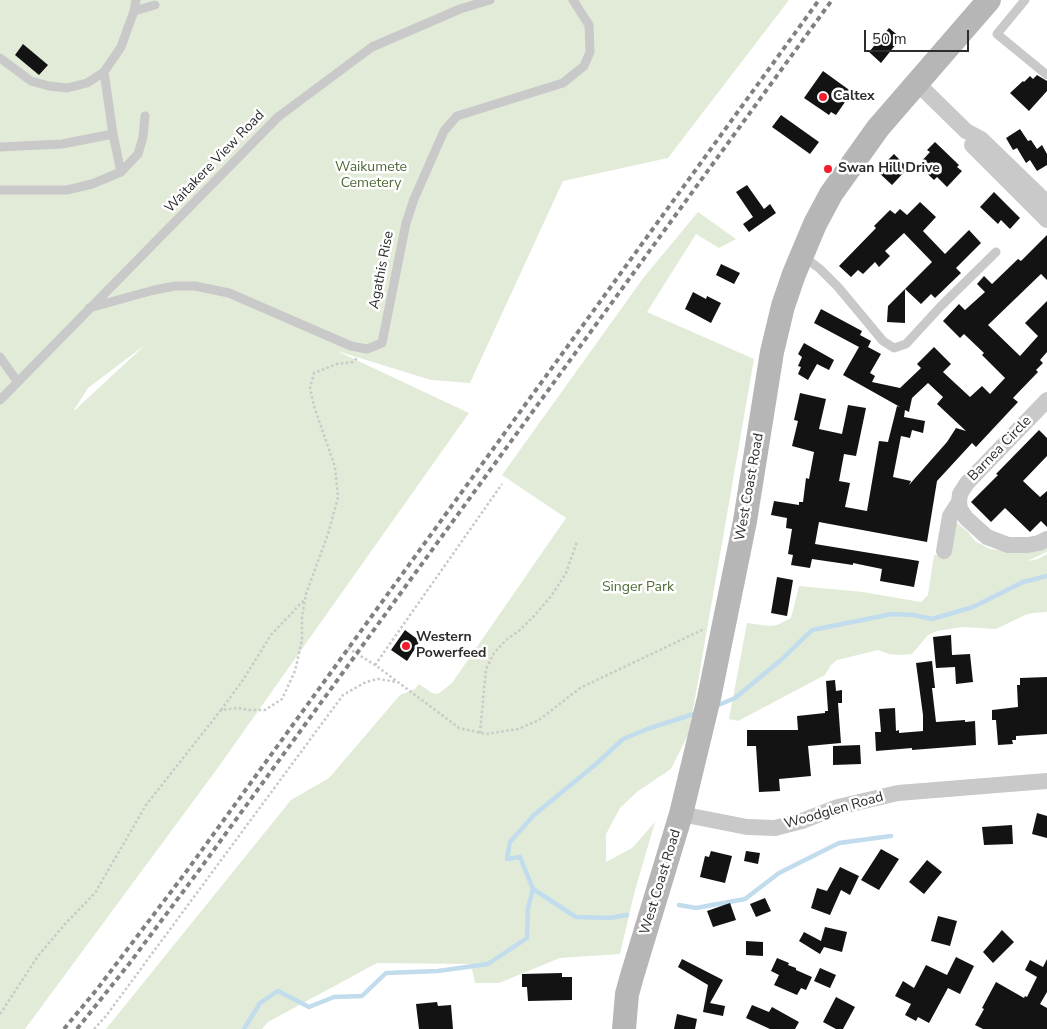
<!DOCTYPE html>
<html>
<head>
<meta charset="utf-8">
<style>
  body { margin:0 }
  #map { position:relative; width:1047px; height:1029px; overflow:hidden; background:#fff; font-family:"Nunito Sans",sans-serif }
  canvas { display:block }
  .scale { position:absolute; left:864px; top:30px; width:105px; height:22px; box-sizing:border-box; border:2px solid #2c2c2c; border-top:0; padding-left:6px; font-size:15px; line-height:18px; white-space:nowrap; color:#2c2c2c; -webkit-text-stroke:4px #fff; paint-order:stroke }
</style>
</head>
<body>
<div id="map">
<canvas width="1047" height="1029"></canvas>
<div class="scale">50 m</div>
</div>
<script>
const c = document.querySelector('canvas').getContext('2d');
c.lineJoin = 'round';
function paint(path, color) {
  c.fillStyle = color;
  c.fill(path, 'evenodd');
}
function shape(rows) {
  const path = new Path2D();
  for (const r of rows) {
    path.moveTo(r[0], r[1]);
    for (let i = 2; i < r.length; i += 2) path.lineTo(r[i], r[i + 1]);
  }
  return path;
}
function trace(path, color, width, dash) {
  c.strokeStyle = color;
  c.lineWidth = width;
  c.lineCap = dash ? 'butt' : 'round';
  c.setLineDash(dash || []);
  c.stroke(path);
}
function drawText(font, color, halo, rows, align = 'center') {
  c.font = font + ' "Nunito Sans",sans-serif';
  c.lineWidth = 5;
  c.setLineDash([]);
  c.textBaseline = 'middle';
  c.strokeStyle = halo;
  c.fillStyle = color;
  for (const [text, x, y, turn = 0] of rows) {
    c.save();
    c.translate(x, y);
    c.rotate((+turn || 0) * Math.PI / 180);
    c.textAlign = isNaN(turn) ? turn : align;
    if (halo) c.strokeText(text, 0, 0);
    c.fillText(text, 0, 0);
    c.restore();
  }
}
const green = shape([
  [0,0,789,0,668,158,563,181,470,383,431,380,337,351,469,413,217,769,25,1029,0,1029],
  [145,345,75,410,74,410,88,388],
  [698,212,736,239,719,248,696,234,647,312,754,359,689,733,671,769,638,791,620,808,606,834,606,862,632,848,655,822,634,894,620,954,560,958,499,983,475,983,471,964,377,963,268,1022,262,1029,106,1029,291,800,329,778,400,695,415,689,419,684,432,693,438,694,452,683,566,518,502,475,644,277],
  [956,522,968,532,975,541,990,549,1019,553,1034,552,1047,546,1047,552,1027,561,1038,559,1047,554,1047,612,1033,613,1025,615,996,629,963,627,937,631,928,635,912,654,899,655,889,654,878,650,837,660,831,665,825,675,738,721,729,719,747,623,769,626,777,625,791,618,799,586,863,592,921,602,928,595,934,555,950,557]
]);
const stream = shape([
  [716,706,735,698,781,660,812,630,892,614,914,615,932,619,973,607,1023,582,1047,576],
  [533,889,576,917,610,918,627,915],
  [679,905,696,908,745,899,779,873,839,843,891,836],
  [244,1029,260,1003,278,991,309,1007,334,997,362,996,386,973,438,971,488,964,527,938,528,908,533,889,520,857,507,859,510,842,534,815,596,764,623,739,650,728,697,713]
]);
const building = shape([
  [889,28,901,38,881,63,869,52],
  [23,44,48,65,39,75,15,55],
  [823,71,852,92,836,115,831,112,829,115,804,98],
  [1037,75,1047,81,1047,91,1029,111,1010,93,1023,81,1024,82,1030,76,1033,79],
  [781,115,819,142,810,154,772,127],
  [1020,129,1028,141,1031,140,1037,149,1042,145,1047,154,1047,165,1037,171,1030,160,1026,163,1017,148,1013,150,1006,138],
  [935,142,959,165,957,167,962,171,947,187,937,177,934,180,918,165,930,152,927,150],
  [894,154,908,168,892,185,877,171],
  [747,185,764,209,770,204,776,213,749,232,743,224,753,217,736,192],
  [994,192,1020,218,1010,229,1001,220,998,224,980,207],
  [920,202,936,217,923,231,945,254,969,230,981,243,956,268,961,273,935,298,931,294,921,304,905,289,932,262,904,233,885,251,890,256,879,267,875,262,863,274,858,270,851,277,839,266,876,228,874,226,890,210,895,214,900,209,907,215],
  [1047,235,1047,280,1041,274,988,325,1020,356,1038,336,1025,323,1047,301,1047,352,1040,360,1043,363,1036,370,1038,372,1013,398,1018,402,976,447,972,443,937,481,927,542,819,522,815,544,919,561,914,587,880,581,882,569,853,563,853,565,812,559,810,568,791,565,793,555,788,554,792,529,786,528,787,518,771,515,774,501,799,505,799,502,803,502,806,478,809,479,814,452,792,446,798,421,794,420,800,393,826,399,819,429,842,434,848,405,866,408,856,456,844,454,839,481,850,483,845,507,867,511,879,441,888,442,897,406,900,407,843,375,859,347,814,323,821,309,862,331,860,335,871,341,868,347,881,354,870,373,875,376,872,382,900,388,921,368,917,364,934,347,951,364,943,372,970,397,982,386,990,394,1005,378,982,355,984,353,964,334,960,338,943,321,959,304,965,310,985,292,977,284,984,276,992,284,1018,259,1021,261],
  [928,383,943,397,937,404,966,431,956,428,947,442,909,485,911,481,893,477,901,436,910,438,912,430,923,433,925,421,904,417,905,410,909,412,912,398],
  [721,264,740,273,734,284,716,275],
  [905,289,905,323,887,322,888,306],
  [693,292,706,299,707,296,721,303,711,323,685,309],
  [804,343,834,360,829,370,817,364,808,380,798,374,801,367,798,366,802,357,798,354],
  [1039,430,1047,438,1047,456,1023,481,1040,497,1047,491,1047,527,1041,521,1030,532,1005,508,991,522,971,502,998,475,996,474],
  [777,577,793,580,787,616,771,613],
  [405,630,420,641,407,661,391,650],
  [951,635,952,655,970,654,973,682,956,684,955,667,936,668,933,637],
  [932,661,935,688,932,688,936,722,965,720,965,722,975,721,976,745,912,750,912,748,876,751,875,732,881,732,879,709,895,708,896,731,899,730,899,733,923,731,923,715,916,663],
  [1047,677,1047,734,1016,736,1016,740,1012,740,1013,744,998,745,996,720,992,720,992,710,1018,707,1017,685,1020,685,1020,678],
  [835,680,836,691,842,690,842,703,838,703,841,743,808,746,811,776,779,779,780,791,759,792,756,746,747,746,747,730,798,730,797,716,825,713,825,711,828,711,826,681],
  [860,745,861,764,833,765,833,746],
  [1037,813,1047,816,1047,838,1032,834],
  [1012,825,1013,844,984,845,982,827],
  [881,849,899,859,879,890,861,880],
  [711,851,732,856,725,883,700,877,705,856,709,857],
  [746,851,760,853,758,864,744,861],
  [927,860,942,872,924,894,909,882],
  [840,867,859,876,850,895,841,890,830,915,811,908,817,888,827,891],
  [765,898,771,911,756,917,750,904],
  [730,903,736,920,713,927,707,911],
  [938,916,957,921,950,946,931,941],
  [825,927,847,932,842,952,824,947,820,954,799,941,804,932,821,941],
  [1002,930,1014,942,993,963,983,952],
  [746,941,763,942,763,956,746,955],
  [956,957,974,966,960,994,948,988,929,1023,918,1017,916,1021,905,1015,911,1004,895,996,903,981,914,988,926,965,947,975],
  [777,958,789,963,788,965,796,968,796,970,812,977,806,990,801,988,797,995,774,985,779,975,771,971],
  [682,959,723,980,710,1003,725,1006,723,1016,703,1012,708,985,678,967],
  [1047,959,1047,992,1040,1004,1047,1008,1047,1029,983,1029,975,1025,984,1009,982,1008,996,982,1024,998,1025,996,1027,997,1037,977,1025,970,1030,960,1043,967],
  [820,968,836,975,830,988,814,981],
  [562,973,562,977,572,977,572,1000,528,1001,527,987,522,987,522,974],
  [836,997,855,1007,843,1029,836,1029,823,1022],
  [437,1002,438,1006,451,1005,453,1029,419,1029,416,1004],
  [752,1005,769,1012,772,1007,799,1022,795,1029,770,1029,746,1018],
  [677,1014,697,1019,695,1029,674,1029]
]);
const path = shape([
  [348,648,375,665,459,728,486,734,518,729,539,720,580,688,704,629],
  [375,665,502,484],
  [221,710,243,680,271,635,304,600],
  [480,733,486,669,494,653,506,640,520,630,534,616,552,595,566,573,577,542],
  [0,1014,38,956,65,924,95,893,146,805,221,710,239,708,249,710,265,710,282,699,295,671,302,640,302,616,306,594,328,534,338,497,335,467,314,406,310,388,314,373,337,364,353,362,357,358],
  [94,1029,106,1016,343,695,366,682,378,679,397,682]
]);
const service = shape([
  [1025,0,997,34,1047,75],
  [134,11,155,5],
  [0,58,31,81,49,86,67,88,87,83,104,72,121,47,134,11,136,0],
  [104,72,113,134,121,172],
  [0,147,62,144,113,134],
  [0,190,67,190,92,184,121,172,138,154,143,137,145,116],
  [803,256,820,269,838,287,883,341,894,348,906,344,941,306,996,252],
  [89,308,154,290,175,286,195,286,229,293,351,346,367,349,382,343,406,223,414,199,444,131,457,116,563,83,584,66,590,52,589,25,573,0],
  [0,357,17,381],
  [0,400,278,117,372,47,460,9,490,0]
]);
const minor = shape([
  [917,83,966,131,981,139,1047,203],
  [972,145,1047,220],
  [1047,400,967,483,960,494,959,502,960,509,966,518,987,537,1008,545,1028,545,1039,543,1047,539],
  [944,551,950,516,959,502],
  [681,814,747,827,775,828,802,821,838,807,898,793,1047,781]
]);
const secondary = shape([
  [624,1029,627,994,632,976,681,814,709,698,745,521,772,352,783,306,794,274,815,224,831,194,878,128,989,0]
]);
const rail = shape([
  [64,1029,98,988,186,872,819,0],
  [77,1029,129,964,200,869,832,0]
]);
const markers = [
  [823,97,5,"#f21e2e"],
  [828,169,5,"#f21e2e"],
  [406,646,5,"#f21e2e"]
];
const poiNames = [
  ["Caltex",833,97],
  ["Swan Hill Drive",838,169],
  ["Western",416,638],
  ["Powerfeed",416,654]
];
const streetNames = [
  ["Waitakere View Road",215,162,-46],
  ["Agathis Rise",382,270,-79],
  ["Barnea Circle",1000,449,-46],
  ["West Coast Road",750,487,-80],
  ["Woodglen Road",834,811,-16],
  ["West Coast Road",661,882,-73]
];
const parkNames = [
  ["Waikumete",371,168],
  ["Cemetery",371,184],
  ["Singer Park",638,588]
];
paint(green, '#e2ebd7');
trace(stream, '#c1dced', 4.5);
paint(building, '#131313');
trace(path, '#c9c9c9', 2.5, [2.5, 2.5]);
trace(service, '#c9c9c9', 9);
trace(minor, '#c9c9c9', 16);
trace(secondary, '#b6b6b6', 24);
trace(rail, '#818181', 4, [5, 4]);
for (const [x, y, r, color] of markers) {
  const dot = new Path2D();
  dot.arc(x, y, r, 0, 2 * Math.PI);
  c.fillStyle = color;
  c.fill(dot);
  trace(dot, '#fff', 2);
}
drawText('bold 14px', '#2c2c2c', '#fff', poiNames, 'left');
drawText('14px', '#2c2c2c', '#fff', streetNames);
drawText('14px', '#4f6a36', '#fff', parkNames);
</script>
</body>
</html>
